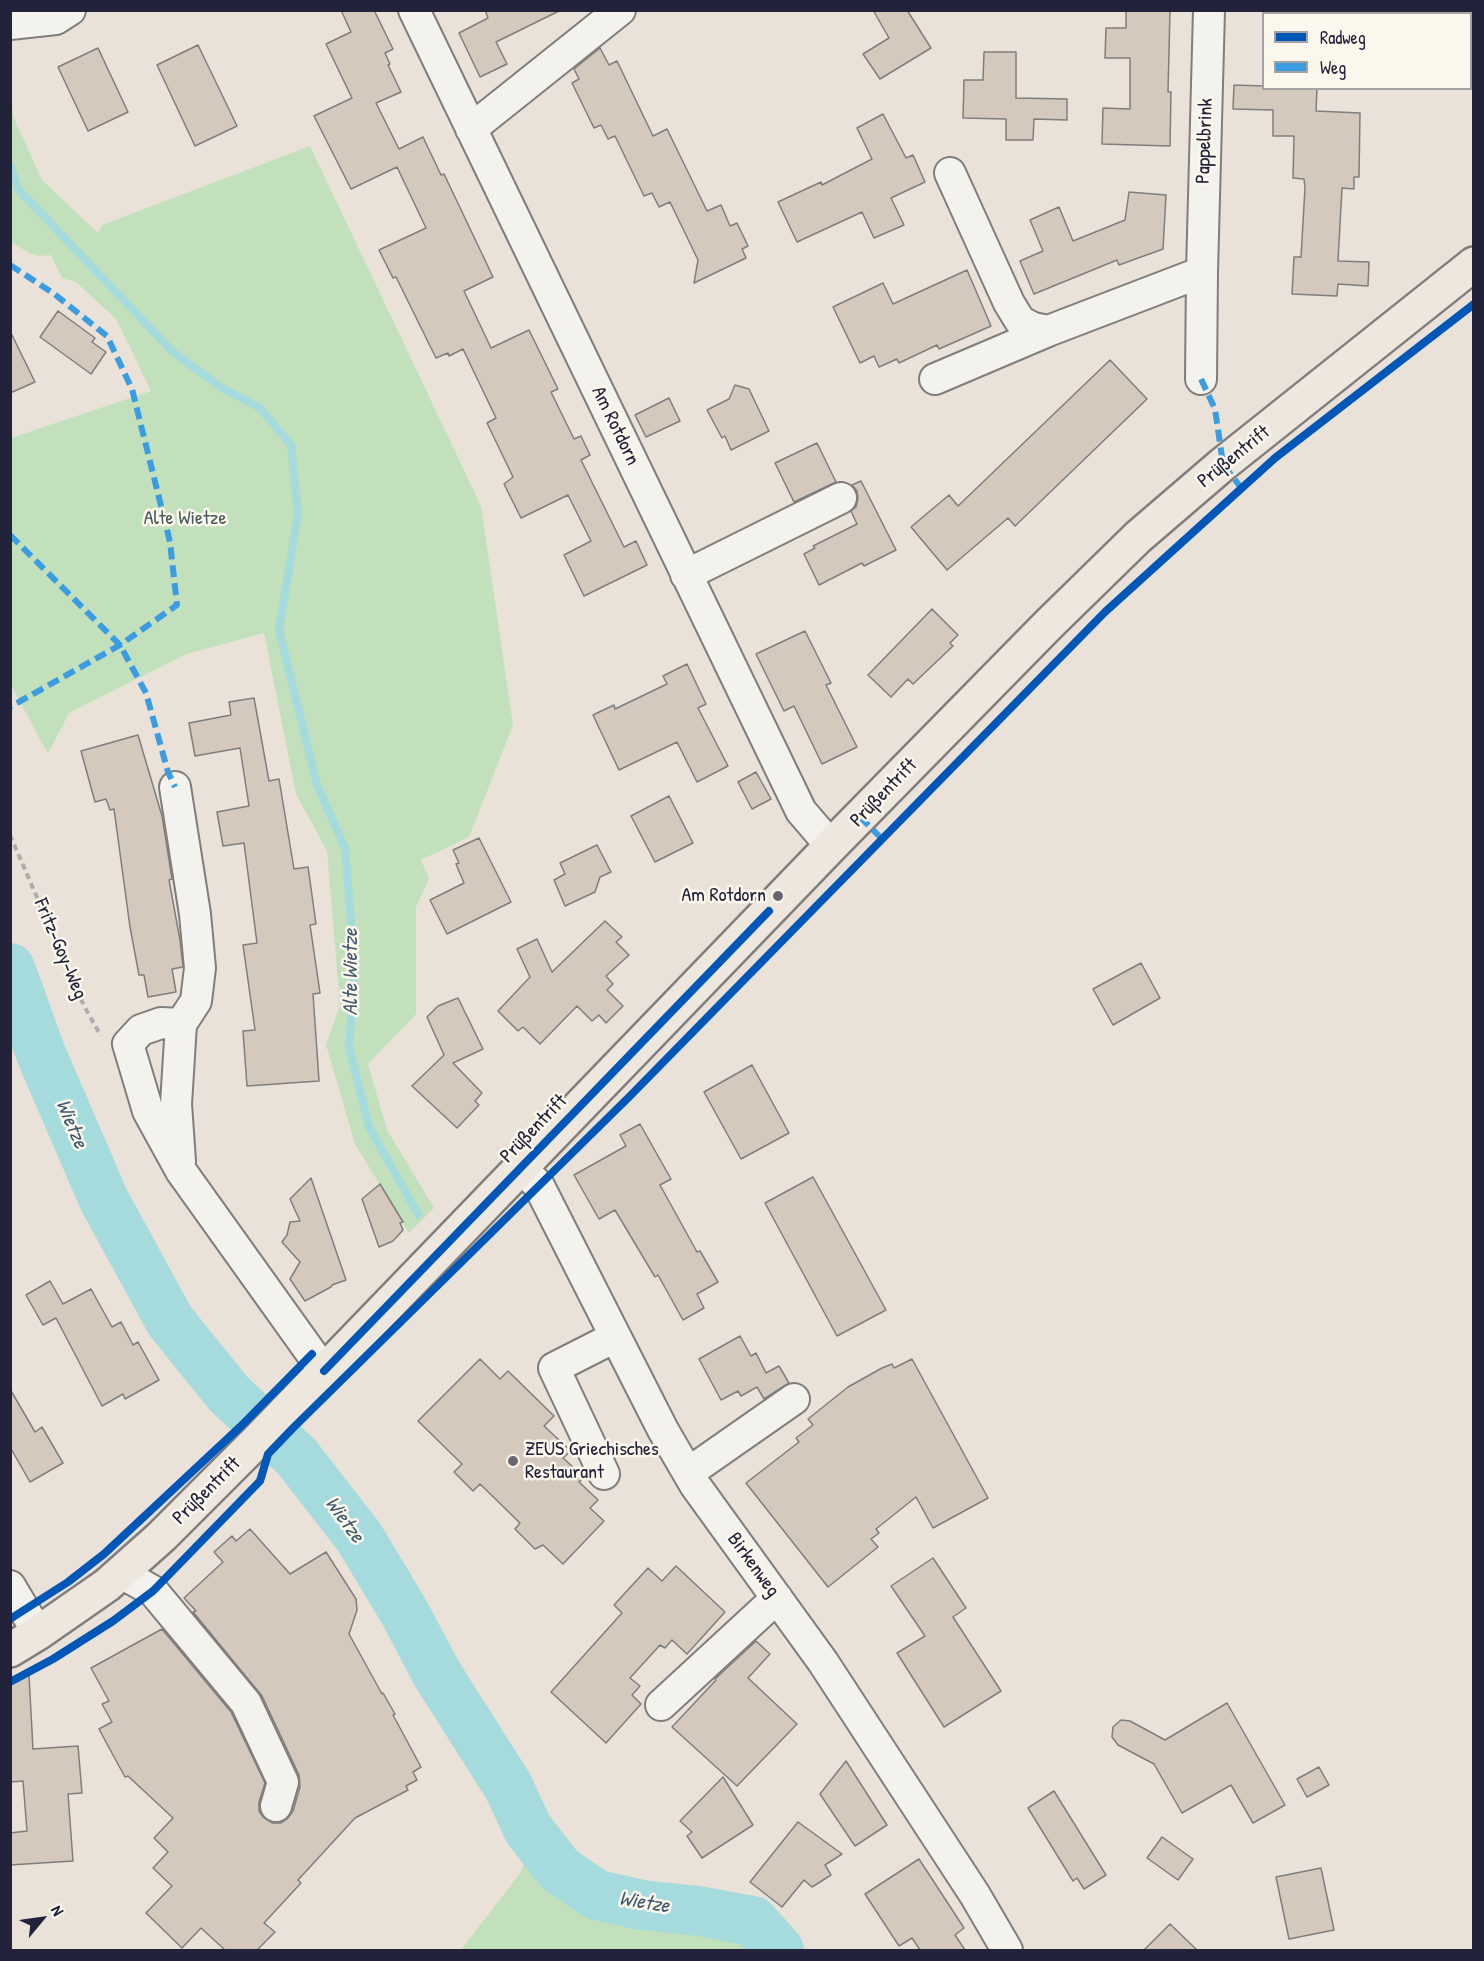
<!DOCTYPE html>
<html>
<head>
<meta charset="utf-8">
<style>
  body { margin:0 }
  #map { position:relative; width:1484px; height:1961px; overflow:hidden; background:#eae2d8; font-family:"Patrick Hand",sans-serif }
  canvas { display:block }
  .frame { position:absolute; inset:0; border:12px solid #22223b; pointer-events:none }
  .legend { position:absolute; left:1262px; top:12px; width:210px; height:78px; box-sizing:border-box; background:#fbf7ec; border:2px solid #a4a2a5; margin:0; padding:8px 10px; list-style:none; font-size:18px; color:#22223b }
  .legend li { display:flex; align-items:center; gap:12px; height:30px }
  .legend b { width:30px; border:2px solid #a4a2a5 }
  .north { position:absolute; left:12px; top:1889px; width:60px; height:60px; -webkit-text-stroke:4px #fbf7ec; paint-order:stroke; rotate:61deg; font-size:16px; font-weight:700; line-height:24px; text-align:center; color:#22223b }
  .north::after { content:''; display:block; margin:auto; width:21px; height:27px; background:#22223b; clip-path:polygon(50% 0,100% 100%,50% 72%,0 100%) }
</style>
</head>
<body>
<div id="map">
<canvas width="1484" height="1961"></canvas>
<div class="frame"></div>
<ul class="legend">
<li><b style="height:8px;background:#0057b8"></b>Radweg</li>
<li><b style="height:8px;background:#3c9ce2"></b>Weg</li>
</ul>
<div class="north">N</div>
</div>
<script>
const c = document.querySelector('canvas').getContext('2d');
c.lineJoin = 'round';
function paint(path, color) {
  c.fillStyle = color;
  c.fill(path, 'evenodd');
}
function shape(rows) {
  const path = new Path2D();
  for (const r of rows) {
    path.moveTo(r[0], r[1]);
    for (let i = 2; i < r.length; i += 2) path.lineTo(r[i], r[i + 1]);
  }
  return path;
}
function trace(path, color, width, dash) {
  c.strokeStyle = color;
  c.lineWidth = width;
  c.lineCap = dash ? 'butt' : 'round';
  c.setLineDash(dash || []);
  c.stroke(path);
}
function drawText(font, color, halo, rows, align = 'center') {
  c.font = font + ' "Patrick Hand",sans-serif';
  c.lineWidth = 5;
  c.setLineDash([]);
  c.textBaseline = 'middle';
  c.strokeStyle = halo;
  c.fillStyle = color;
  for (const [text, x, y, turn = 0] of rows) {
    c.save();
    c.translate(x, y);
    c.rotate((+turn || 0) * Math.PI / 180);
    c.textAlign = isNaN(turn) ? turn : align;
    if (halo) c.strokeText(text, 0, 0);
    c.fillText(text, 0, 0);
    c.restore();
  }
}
const green = shape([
  [10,74,13,116,42,180,98,233,102,225,310,146,481,506,513,725,469,837,421,860,429,879,416,907,416,1014,368,1064,387,1130,434,1208,409,1233,355,1144,326,1045,340,1005,327,851,296,794,264,633,187,654,69,713,48,754,11,685,11,438,151,391,116,319,76,282,62,278,51,255,40,256,29,253,11,242],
  [537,1826,565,1863,601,1888,758,1914,789,1950,461,1950,521,1872]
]);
const stream = shape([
  [10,165,18,189,174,353,222,388,260,408,291,445,298,514,279,630,317,785,345,848,355,970,349,1047,369,1127,418,1214]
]);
const river = shape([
  [10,968,41,1054,104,1200,170,1321,229,1394,296,1456,359,1537,403,1610,437,1674,508,1786,528,1829,560,1870,597,1895,642,1905,699,1911,753,1921,779,1950]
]);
const building = shape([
  [341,10,374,10,393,49,385,53,390,64,388,65,401,92,376,103,399,149,423,137,441,175,444,174,493,277,464,291,491,348,529,330,558,389,551,392,574,439,581,436,590,455,581,460,624,547,636,541,647,565,584,596,564,555,591,541,568,495,521,518,504,484,513,477,487,423,496,418,463,349,449,356,448,353,436,358,396,277,393,278,379,250,426,228,397,167,351,189,314,116,352,98,326,44,351,32,341,10],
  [485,10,561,10,496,42,507,64,480,77,459,33,488,18,485,10],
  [873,10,907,10,931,48,880,79,863,54,889,38,873,10],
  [1126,10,1170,10,1168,92,1171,92,1170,146,1102,144,1103,108,1130,109,1130,58,1105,58,1106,28,1126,28,1126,10],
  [198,45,237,126,195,146,157,65,198,45],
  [98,48,128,112,88,131,58,67,98,48],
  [600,48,609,65,617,61,653,136,667,129,707,211,721,205,730,226,737,223,748,246,742,249,746,258,694,283,698,260,670,202,659,207,652,193,644,196,615,136,608,139,601,125,594,128,572,83,579,79,574,69,600,48],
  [984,52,1016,52,1016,98,1067,99,1067,120,1034,119,1033,140,1006,140,1006,119,963,118,964,80,983,80,984,52],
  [1234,85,1263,86,1263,88,1317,88,1316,111,1360,113,1359,177,1354,177,1354,189,1342,188,1338,261,1369,262,1368,286,1338,284,1337,296,1292,294,1294,257,1301,257,1305,188,1304,179,1293,178,1294,136,1273,136,1273,110,1233,109,1234,85],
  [883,114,906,158,913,155,925,182,891,198,904,225,874,238,862,212,797,242,778,202,821,182,822,185,872,159,857,128,883,114],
  [1129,192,1166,195,1163,249,1119,265,1117,260,1034,294,1020,261,1043,251,1030,220,1059,207,1073,241,1125,220,1129,192],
  [967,270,991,326,939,349,937,345,899,363,897,359,879,367,874,356,860,363,833,307,883,283,893,304,967,270],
  [58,311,95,338,92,342,106,352,91,374,40,337,58,311],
  [10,331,35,382,10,393,10,331],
  [1110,360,1147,399,1015,526,1008,518,947,570,911,527,949,495,958,506,1110,360],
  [735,385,749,389,769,431,731,450,725,436,722,438,707,410,729,399,735,385],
  [669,398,680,421,646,437,635,415,669,398],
  [817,443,836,482,794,502,775,463,817,443],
  [861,481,896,550,864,566,862,563,819,585,804,554,815,548,813,546,857,524,851,511,856,507,858,498,857,491,852,485,861,481],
  [932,609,958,635,950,643,953,646,913,684,908,679,891,697,868,675,932,609],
  [805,631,831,683,826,685,857,747,822,764,794,706,784,711,756,654,805,631],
  [687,664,706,704,698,708,728,766,697,782,677,742,619,770,593,715,614,705,615,709,667,684,663,676,687,664],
  [254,698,269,781,279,779,294,869,308,867,316,924,310,925,320,993,313,994,319,1081,247,1086,243,1031,255,1030,243,945,257,943,244,843,223,846,217,812,249,806,240,748,195,756,189,723,231,715,229,702,254,698],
  [138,735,162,816,172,879,169,880,180,940,183,967,172,969,176,992,148,997,144,975,139,975,130,927,114,809,110,810,106,799,95,802,81,751,138,735],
  [756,772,771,799,752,809,738,782,756,772],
  [669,796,693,843,655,862,631,816,669,796],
  [479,838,511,902,447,934,430,900,464,883,456,864,459,863,453,850,479,838],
  [597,845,611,872,600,877,595,892,565,906,554,880,565,874,560,863,597,845],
  [605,921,622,937,616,942,629,955,606,976,613,984,607,990,623,1006,606,1023,599,1015,592,1021,577,1006,540,1044,523,1027,518,1031,498,1011,530,977,517,949,537,939,552,972,605,921],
  [1141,963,1160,998,1113,1025,1093,989,1141,963],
  [458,998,483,1049,453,1063,482,1093,475,1101,479,1105,457,1128,412,1086,444,1055,427,1017,438,1006,458,998],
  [752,1065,789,1133,741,1159,704,1092,752,1065],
  [640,1124,671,1179,660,1185,697,1252,700,1251,718,1282,697,1294,704,1308,683,1320,658,1275,655,1277,615,1210,599,1219,574,1175,626,1146,620,1135,640,1124],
  [813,1177,886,1310,837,1336,765,1203,813,1177],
  [311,1178,346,1280,332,1285,331,1287,305,1301,290,1279,300,1262,282,1242,287,1235,290,1222,300,1221,290,1199,311,1178],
  [380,1184,403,1222,400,1223,403,1230,393,1241,379,1247,362,1199,380,1184],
  [50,1281,63,1304,91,1289,112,1327,121,1322,133,1345,138,1342,159,1380,125,1399,123,1394,102,1406,56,1318,43,1325,26,1295,50,1281],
  [740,1336,751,1356,756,1353,766,1373,779,1366,789,1383,764,1399,757,1387,741,1396,738,1391,721,1400,699,1359,740,1336],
  [480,1359,500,1379,508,1371,554,1416,544,1426,571,1451,563,1458,584,1477,579,1482,598,1500,590,1508,604,1521,563,1564,543,1545,535,1549,515,1529,520,1523,480,1484,473,1491,454,1472,462,1464,418,1421,480,1359],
  [912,1359,988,1498,933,1528,916,1497,876,1529,879,1533,871,1539,878,1547,828,1587,746,1483,799,1442,796,1438,813,1425,808,1419,848,1387,882,1368,892,1364,894,1368,912,1359],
  [10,1389,35,1432,42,1427,63,1463,30,1482,10,1447,10,1389],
  [250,1529,290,1574,326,1552,356,1599,357,1610,349,1634,382,1694,383,1693,395,1714,393,1715,421,1767,413,1772,417,1780,406,1786,408,1790,355,1818,298,1880,301,1883,264,1923,275,1932,257,1950,225,1950,201,1928,182,1948,146,1913,172,1886,153,1868,168,1852,154,1838,173,1818,128,1776,125,1777,107,1744,99,1729,112,1722,102,1704,109,1701,91,1668,162,1629,231,1712,265,1783,259,1802,259,1811,263,1817,272,1823,281,1823,287,1819,293,1811,300,1787,299,1775,262,1696,193,1612,196,1611,184,1598,223,1562,214,1552,232,1536,236,1541,250,1529],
  [933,1558,966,1608,953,1617,1001,1691,944,1727,897,1653,925,1636,891,1586,933,1558],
  [676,1566,725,1612,687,1654,672,1640,665,1648,660,1645,630,1678,640,1686,632,1695,641,1704,606,1743,551,1692,622,1613,614,1605,648,1568,662,1581,676,1566],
  [756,1641,770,1654,748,1678,797,1724,737,1786,672,1727,716,1680,715,1679,756,1641],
  [29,1676,33,1749,78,1746,82,1793,68,1794,73,1861,10,1865,10,1833,27,1831,23,1781,10,1782,10,1677,29,1676],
  [1227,1703,1285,1805,1253,1823,1231,1785,1182,1813,1154,1764,1118,1745,1112,1737,1113,1727,1121,1720,1130,1721,1165,1740,1227,1703],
  [846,1761,887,1825,855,1846,820,1794,846,1761],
  [1319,1767,1329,1785,1307,1797,1297,1779,1319,1767],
  [723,1777,753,1825,702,1858,687,1836,692,1832,680,1821,723,1777],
  [1054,1791,1106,1875,1084,1889,1077,1878,1073,1881,1028,1808,1054,1791],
  [798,1822,842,1854,825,1865,831,1875,812,1887,804,1880,782,1907,750,1882,798,1822],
  [1162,1837,1193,1859,1178,1880,1147,1858,1162,1837],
  [919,1859,964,1928,955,1935,965,1950,920,1950,912,1938,899,1946,865,1894,919,1859],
  [1321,1868,1334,1930,1289,1939,1276,1877,1321,1868],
  [1170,1924,1197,1950,1144,1950,1170,1924]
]);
const path = shape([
  [10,835,84,1006,101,1036]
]);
const minor = shape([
  [414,10,801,811,831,846],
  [10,24,56,19,70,10],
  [471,129,620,10],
  [950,173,1009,303,1020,321,1033,328,1048,331,1202,272],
  [935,379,1048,331],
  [1201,379,1202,272,1209,10],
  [686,575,841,498],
  [175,787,195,914,200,968,196,1001,181,1024,176,1104,180,1161],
  [181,1024,161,1023,141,1030,128,1044,148,1111,181,1171,324,1371],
  [521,1167,539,1186,663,1430,695,1485,823,1662,975,1895,1007,1950],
  [688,1473,794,1399],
  [604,1474,554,1368,615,1337],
  [121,1573,153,1591,246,1703,283,1782,276,1806],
  [10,1586,38,1633],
  [661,1705,777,1598]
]);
const major = shape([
  [10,1650,38,1633,107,1585,161,1537,256,1442,831,846,1049,624,1138,537,1223,464,1474,264]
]);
const quiet = shape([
  [10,265,53,293,107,336,132,389,170,542,177,605,120,645,10,707],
  [1201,379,1215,409,1223,464,1242,489],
  [10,535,120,645,146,693,168,772,175,787],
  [860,817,882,839]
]);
const cycleway = shape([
  [324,1371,769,911],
  [10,1619,68,1582,104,1554,240,1427,312,1354],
  [10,1682,53,1659,113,1621,153,1591,260,1481,268,1454,293,1428,630,1096,1105,612,1275,458,1474,304]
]);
const markers = [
  [778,896,6,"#686572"],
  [513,1461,6,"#686572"]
];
const streetNames = [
  ["Pappelbrink",1205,141,-88],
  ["Am Rotdorn",615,426,64],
  ["Prüßentrift",1234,457,-39],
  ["Prüßentrift",884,793,-46],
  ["Fritz-Goy-Weg",60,949,67],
  ["Prüßentrift",534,1129,-46],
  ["Prüßentrift",207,1491,-45],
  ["Birkenweg",753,1565,54]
];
const parkNames = [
  ["Alte Wietze",185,519]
];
const poiNames = [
  ["Am Rotdorn",766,896],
  ["ZEUS Griechisches",525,1450,"left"],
  ["Restaurant",525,1473,"left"]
];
const waterNames = [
  ["Alte Wietze",351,972,-90],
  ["Wietze",71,1124,67],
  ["Wietze",344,1520,54],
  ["Wietze",644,1903,9]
];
paint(green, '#c2e0bc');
trace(stream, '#a5dbdd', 8);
trace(river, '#a5dbdd', 50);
paint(building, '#d5c9be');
trace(building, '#807d7d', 1.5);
trace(minor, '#807d7d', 34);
trace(major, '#807d7d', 38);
trace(path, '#aeacac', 4, [6, 4.5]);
trace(minor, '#f4f2ed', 30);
trace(major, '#ede7de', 33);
trace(quiet, '#3c9ce2', 6, [12, 6]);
trace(cycleway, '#0057b8', 8);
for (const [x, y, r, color] of markers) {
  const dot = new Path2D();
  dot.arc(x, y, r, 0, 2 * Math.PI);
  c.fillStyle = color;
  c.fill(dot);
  trace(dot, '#fbf7ec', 2);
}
drawText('20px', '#22223b', '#fbf7ec', streetNames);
drawText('20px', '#485a5b', '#fbf7ec', parkNames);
drawText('20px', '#22223b', '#fbf7ec', poiNames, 'right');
drawText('italic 21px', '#40596c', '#fbf7ec', waterNames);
</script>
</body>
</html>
